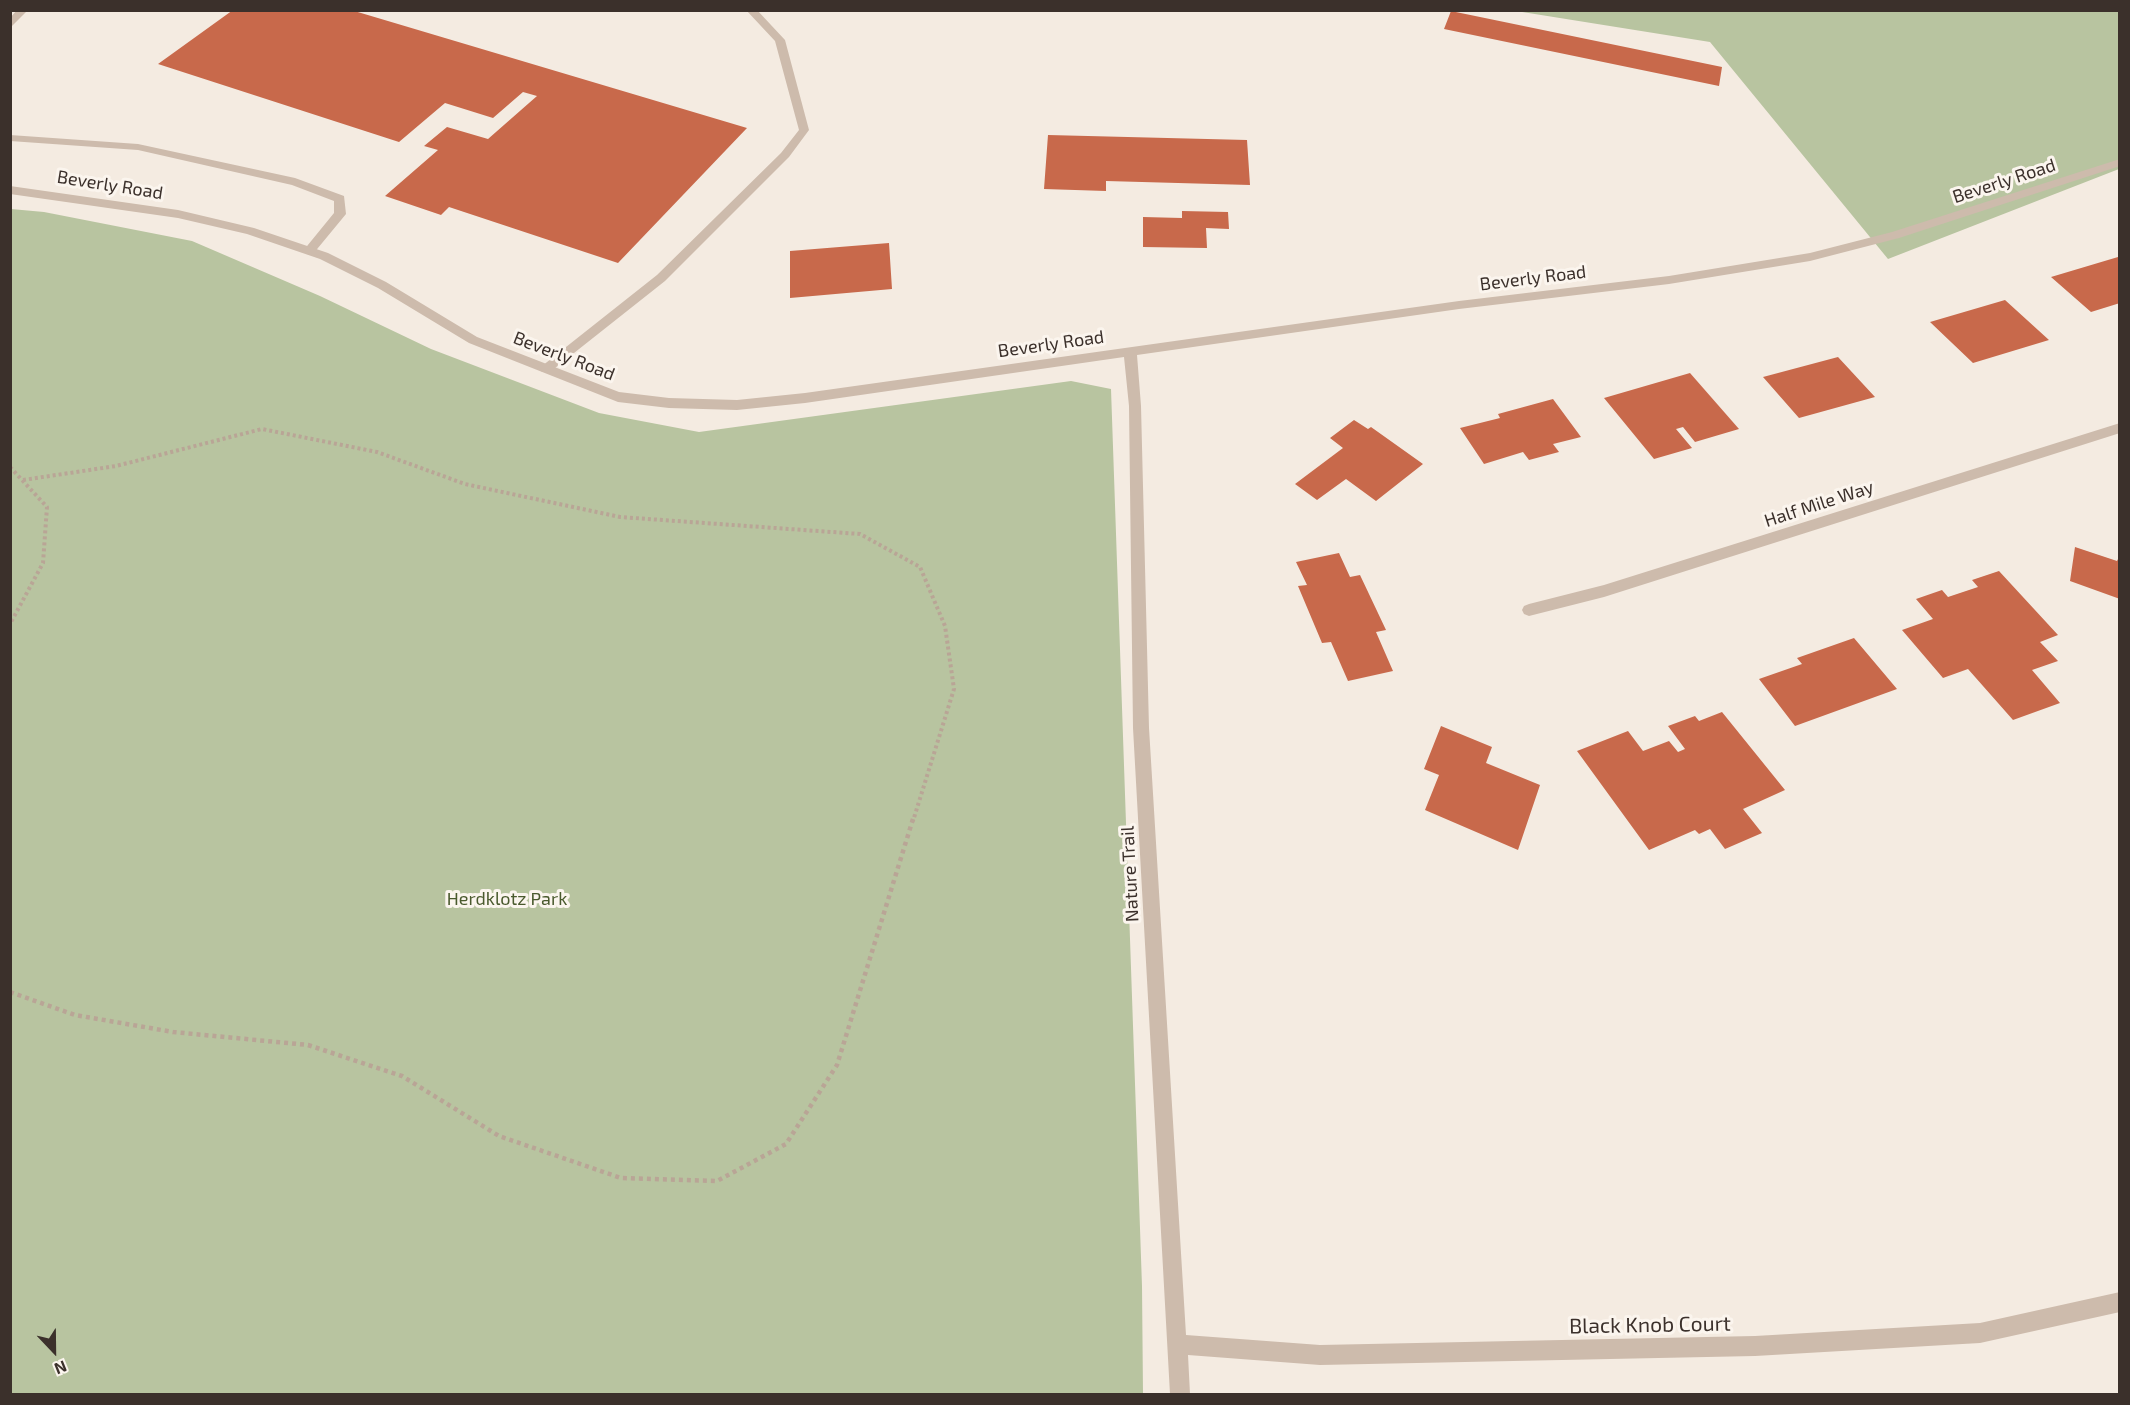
<!DOCTYPE html>
<html>
<head>
<meta charset="utf-8">
<style>
  body { margin:0 }
  #map { position:relative; width:2130px; height:1405px; overflow:hidden; background:#f4ebe1; font-family:"Exo 2",sans-serif }
  canvas { display:block }
  .frame { position:absolute; inset:0; border:12px solid #3b302b; pointer-events:none }
  .north { position:absolute; left:24px; top:1321px; width:60px; height:60px; -webkit-text-stroke:4px #fbf5ee; paint-order:stroke; rotate:158deg; font-size:16px; font-weight:700; line-height:24px; text-align:center; color:#3b302b }
  .north::after { content:''; display:block; margin:auto; width:21px; height:27px; background:#3b302b; clip-path:polygon(50% 0,100% 100%,50% 72%,0 100%) }
</style>
</head>
<body>
<div id="map">
<canvas width="2130" height="1405"></canvas>
<div class="frame"></div>
<div class="north">N</div>
</div>
<script>
const c = document.querySelector('canvas').getContext('2d');
c.lineJoin = 'round';
function paint(path, color) {
  c.fillStyle = color;
  c.fill(path, 'evenodd');
}
function shape(rows) {
  const path = new Path2D();
  for (const r of rows) {
    path.moveTo(r[0], r[1]);
    for (let i = 2; i < r.length; i += 2) path.lineTo(r[i], r[i + 1]);
  }
  return path;
}
function trace(path, color, width, dash) {
  c.strokeStyle = color;
  c.lineWidth = width;
  c.lineCap = dash ? 'butt' : 'round';
  c.setLineDash(dash || []);
  c.stroke(path);
}
function drawText(font, color, halo, rows, align = 'center') {
  c.font = font + ' "Exo 2",sans-serif';
  c.lineWidth = 6;
  c.setLineDash([]);
  c.textBaseline = 'middle';
  c.strokeStyle = halo;
  c.fillStyle = color;
  for (const [text, x, y, turn = 0] of rows) {
    c.save();
    c.translate(x, y);
    c.rotate((+turn || 0) * Math.PI / 180);
    c.textAlign = isNaN(turn) ? turn : align;
    if (halo) c.strokeText(text, 0, 0);
    c.fillText(text, 0, 0);
    c.restore();
  }
}
const green = shape([
  [1516,11,2119,11,2119,169,1888,259,1710,42],
  [11,209,44,212,192,241,320,296,431,349,599,413,699,432,1071,381,1111,389,1142,1286,1143,1394,11,1394]
]);
const building = shape([
  [233,10,351,10,747,128,618,263,449,207,441,215,385,196,438,150,424,146,447,127,488,139,537,96,523,92,493,118,445,103,399,142,158,64],
  [1451,11,1722,67,1719,86,1444,29],
  [1048,135,1247,140,1250,185,1106,181,1106,191,1044,189],
  [1182,211,1228,212,1229,229,1206,228,1207,248,1143,247,1143,217,1182,218],
  [889,243,892,289,790,298,790,251],
  [2118,257,2120,303,2091,312,2051,277],
  [2005,300,2049,340,1973,363,1930,322],
  [1838,357,1875,397,1799,418,1763,377],
  [1690,373,1739,429,1695,442,1683,427,1676,429,1692,448,1654,459,1604,398],
  [1553,399,1581,437,1553,444,1559,452,1529,460,1523,452,1484,464,1460,428,1500,418,1498,414],
  [1354,420,1368,429,1371,427,1423,464,1376,501,1346,479,1317,500,1295,484,1343,448,1330,438],
  [2075,547,2117,561,2120,555,2120,599,2070,581],
  [1339,553,1350,577,1360,575,1386,630,1376,632,1393,671,1348,681,1331,642,1322,643,1298,586,1307,585,1296,562],
  [1999,571,2058,635,2040,642,2058,661,2032,670,2060,703,2013,720,1968,669,1943,678,1902,630,1933,619,1916,599,1942,590,1948,597,1978,587,1972,580],
  [1854,638,1897,689,1795,726,1759,679,1802,664,1797,658],
  [1722,712,1785,790,1743,809,1762,833,1725,849,1710,829,1699,834,1695,830,1649,850,1577,751,1628,731,1643,751,1669,741,1678,752,1685,749,1668,726,1695,716,1699,721],
  [1441,726,1492,747,1486,763,1540,785,1518,850,1425,810,1439,775,1424,769]
]);
const pathFar1 = shape([
  [10,467,47,507,43,563,10,624],
  [23,480,116,466,262,429,377,452,465,484,620,517,860,534,920,567,945,626,954,689,913,821]
]);
const path = shape([
  [10,992,75,1015,173,1032,308,1045,402,1076,499,1136,621,1178,717,1181,786,1144,837,1065,913,819]
]);
const service = shape([
  [17,10,28,10,10,28,10,18,17,10],
  [746,10,757,10,785,40,809,130,789,157,665,281,550,372,542,372,540,369,542,366,657,275,781,153,799,130,775,41,746,10],
  [10,135,138,144,295,178,344,196,346,214,313,254,309,255,303,251,334,213,334,201,292,185,138,150,10,141,10,135]
]);
const minor = shape([
  [2120,159,2120,166,1899,238,1810,261,1669,284,1459,309,1137,355,1141,406,1149,728,1186,1335,1320,1345,1755,1336,1980,1323,2120,1292,2120,1312,1980,1343,1755,1356,1320,1365,1188,1355,1190,1394,1170,1394,1133,728,1129,406,1124,357,805,403,737,410,669,408,618,402,469,343,378,288,320,259,247,234,178,218,10,194,10,186,178,210,254,228,328,253,386,282,477,337,619,392,669,398,737,400,805,393,1459,301,1669,276,1810,253,1892,232,2120,159],
  [2120,423,2120,433,1604,597,1529,616,1524,614,1522,610,1524,606,1529,604,1604,585,2120,423]
]);
const streetNames = [
  ["Beverly Road",2004,181,-18],
  ["Beverly Road",110,185,9],
  ["Beverly Road",1533,278,-7],
  ["Beverly Road",1051,344,-8],
  ["Beverly Road",564,356,21],
  ["Half Mile Way",1819,504,-18],
  ["Nature Trail",1130,874,-93]
];
const parkNames = [
  ["Herdklotz Park",507,899]
];
const nearStreetnames = [
  ["Black Knob Court",1650,1325,-1]
];
paint(green, '#b8c4a0');
paint(building, '#c8694b');
trace(pathFar1, '#b9a596', 4, [3, 3]);
trace(path, '#b9a596', 4.5, [4, 4]);
paint(service, '#cdbbac');
paint(minor, '#cdbbac');
drawText('18px', '#3b302b', '#fbf5ee', streetNames);
drawText('18px', '#4a5a2e', '#fbf5ee', parkNames);
drawText('21px', '#3b302b', '#fbf5ee', nearStreetnames);
</script>
</body>
</html>
